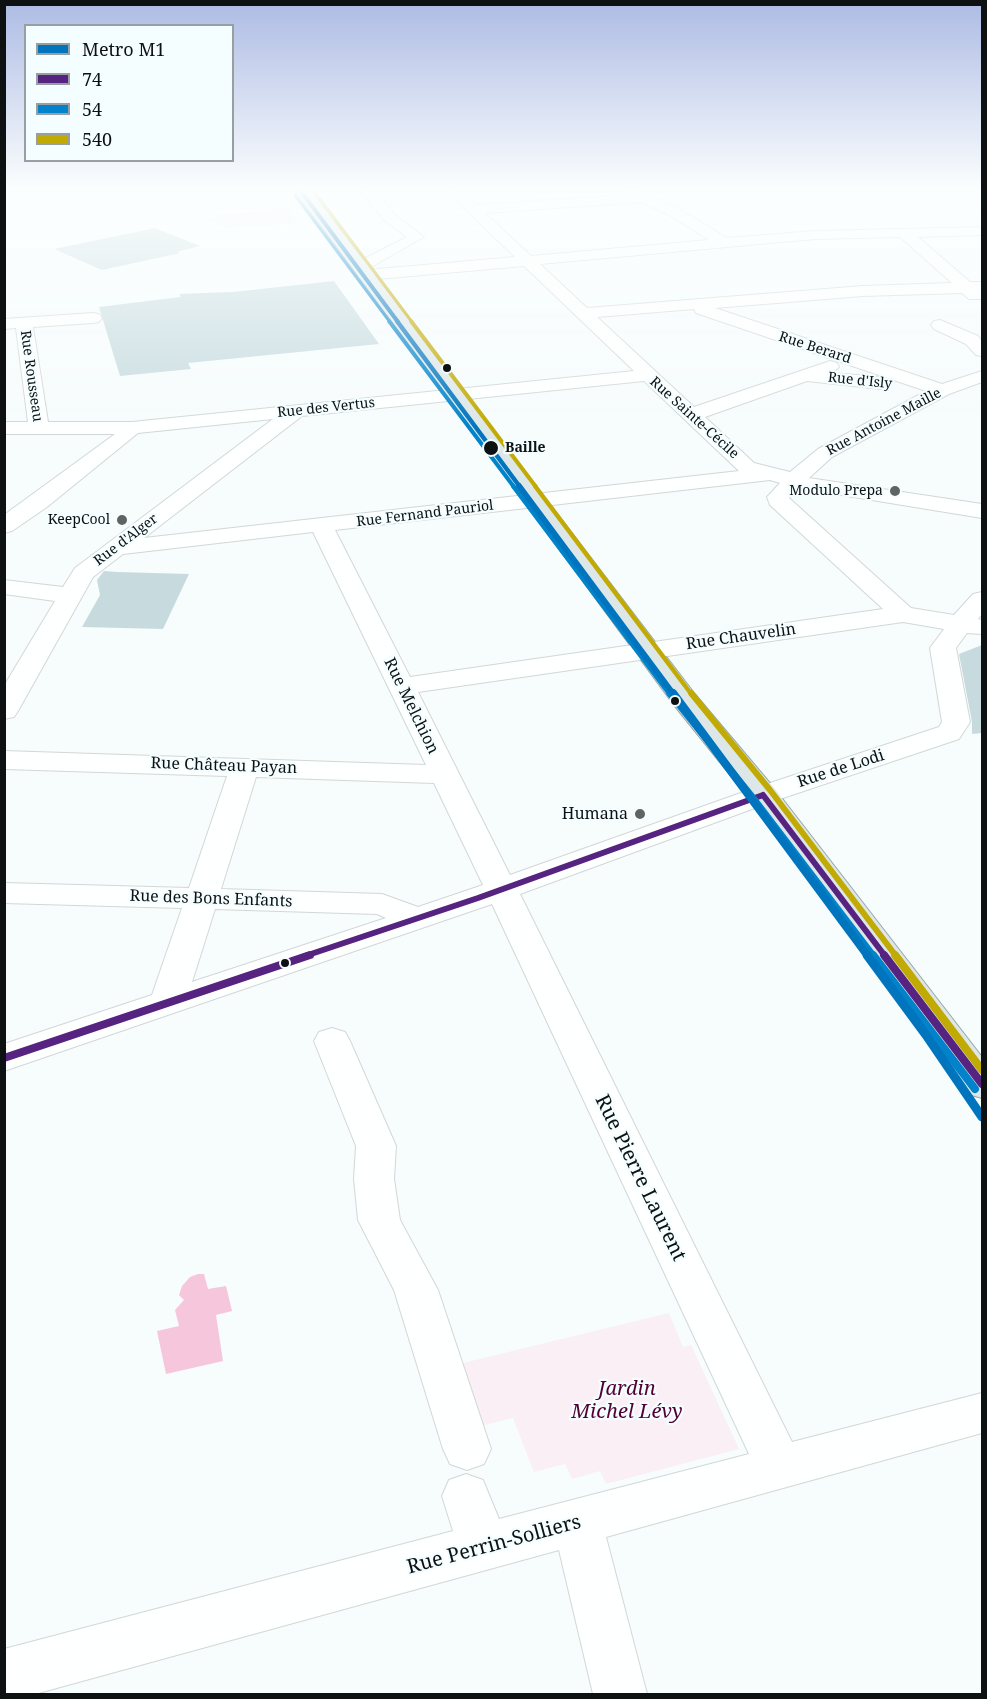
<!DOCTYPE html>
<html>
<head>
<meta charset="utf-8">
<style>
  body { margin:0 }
  #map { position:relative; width:987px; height:1699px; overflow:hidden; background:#f7fcfc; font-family:"Noto Serif",serif }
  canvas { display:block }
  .frame { position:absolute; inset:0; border:6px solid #0d1111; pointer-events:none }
  .legend { position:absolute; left:24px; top:24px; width:210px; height:138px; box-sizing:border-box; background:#f4fdff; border:2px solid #989fa0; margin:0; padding:8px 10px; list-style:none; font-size:18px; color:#0d1111 }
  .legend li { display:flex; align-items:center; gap:12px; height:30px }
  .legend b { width:30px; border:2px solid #989fa0 }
</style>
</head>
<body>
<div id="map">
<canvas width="987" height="1699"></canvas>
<div class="frame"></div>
<ul class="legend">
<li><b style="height:8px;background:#0075be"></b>Metro M1</li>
<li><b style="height:8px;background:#572381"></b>74</li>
<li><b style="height:8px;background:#0083ca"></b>54</li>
<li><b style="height:8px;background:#c2aa04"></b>540</li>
</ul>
</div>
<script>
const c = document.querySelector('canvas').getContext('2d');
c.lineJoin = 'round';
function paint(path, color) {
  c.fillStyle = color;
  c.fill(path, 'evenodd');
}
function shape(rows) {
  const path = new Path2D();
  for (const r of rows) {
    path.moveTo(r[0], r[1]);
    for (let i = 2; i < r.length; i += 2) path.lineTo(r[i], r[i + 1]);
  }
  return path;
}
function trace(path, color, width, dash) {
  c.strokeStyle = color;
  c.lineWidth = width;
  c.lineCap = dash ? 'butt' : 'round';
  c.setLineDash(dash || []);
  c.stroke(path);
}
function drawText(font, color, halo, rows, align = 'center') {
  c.font = font + ' "Noto Serif",serif';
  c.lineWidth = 4.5;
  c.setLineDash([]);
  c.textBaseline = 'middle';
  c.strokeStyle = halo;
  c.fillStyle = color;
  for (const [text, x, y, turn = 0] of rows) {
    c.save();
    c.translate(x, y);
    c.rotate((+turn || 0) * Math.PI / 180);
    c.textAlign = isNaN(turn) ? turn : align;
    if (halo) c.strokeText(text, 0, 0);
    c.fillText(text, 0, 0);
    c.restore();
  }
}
const green = shape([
  [287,208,297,223,228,228,211,220,219,215],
  [669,1313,683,1347,691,1345,739,1449,606,1484,600,1471,572,1479,565,1464,534,1472,513,1418,480,1426,459,1364]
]);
const water = shape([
  [198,1274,204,1274,208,1289,226,1286,232,1311,216,1315,223,1361,166,1374,157,1331,179,1326,175,1310,184,1300,179,1295,182,1286,190,1277]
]);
const building = shape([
  [155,228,200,246,177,252,181,253,102,270,54,249],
  [334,281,379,344,188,363,191,369,120,376,99,307,181,297,179,294,233,292],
  [104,571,117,572,189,574,163,629,82,627,100,595,97,580],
  [982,645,982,733,972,734,972,722,959,654]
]);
const minor = shape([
  [359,190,374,190,395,215,424,237,366,270,515,257,445,190,460,190,477,205,626,195,619,190,638,190,681,210,727,238,815,231,982,227,982,235,918,237,970,282,982,282,981,299,969,299,962,293,863,296,715,308,942,384,982,371,982,382,949,394,832,457,809,478,982,504,982,518,798,488,789,498,911,608,954,615,973,594,982,592,982,614,978,619,982,620,982,634,967,633,956,648,970,722,959,739,774,801,520,894,792,1442,982,1393,982,1433,606,1537,647,1694,593,1694,559,1550,35,1694,4,1694,4,1649,453,1531,442,1496,449,1480,466,1474,483,1480,499,1519,749,1454,492,904,4,1071,4,1044,152,995,182,908,4,903,4,883,189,888,227,776,4,769,4,751,426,765,313,532,123,554,93,577,18,711,14,717,4,719,4,686,55,601,4,594,4,580,63,587,75,568,273,419,138,433,47,507,12,531,4,533,4,515,115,434,4,434,4,422,28,422,16,328,4,329,4,319,93,313,99,314,102,318,99,322,93,323,33,327,48,422,132,422,634,371,524,266,366,280,360,278,358,275,360,272,352,267,354,264,407,237,385,221,359,190],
  [641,202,671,216,709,240,531,256,485,213,641,202],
  [900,237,952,283,863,286,587,308,540,264,815,239,900,237],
  [694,309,696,313,926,391,818,449,790,472,754,463,705,417,807,381,881,389,888,387,890,383,888,379,881,377,832,373,839,367,837,363,830,361,694,407,597,317,694,309],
  [644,381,739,471,144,538,302,416,644,381],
  [770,480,780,483,767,497,770,505,883,609,410,677,335,530,770,480],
  [903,622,944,629,930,648,942,722,939,727,752,789,510,875,418,692,903,622],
  [256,777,434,783,483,885,418,907,382,894,221,889,256,777],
  [215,909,377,914,386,918,192,982,215,909],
  [970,190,982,190,982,199,977,198,970,190],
  [940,320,978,336,982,341,982,356,976,355,966,344,934,329,931,325,934,321,940,320],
  [332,1028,345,1032,350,1041,396,1146,394,1179,400,1220,438,1290,491,1449,484,1464,467,1470,450,1464,443,1449,394,1290,358,1220,354,1179,356,1146,314,1041,319,1032,332,1028]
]);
const major = shape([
  [295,190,310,190,694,693,774,788,982,1057,982,1098,968,1094,752,802,674,705,295,190]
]);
const bus1Far1 = shape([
  [763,795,885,956],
  [305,956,478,898,763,795]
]);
const bus1 = shape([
  [884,955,982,1084],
  [4,1058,310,955]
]);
const bus2Far4 = shape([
  [295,195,390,322]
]);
const bus2Far3 = shape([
  [389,321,514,487]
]);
const bus2Far2 = shape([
  [513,486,670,695]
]);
const bus2Far1 = shape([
  [669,693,756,801,874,956]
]);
const bus2 = shape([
  [873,955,975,1089]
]);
const bus3Far4 = shape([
  [313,190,412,322]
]);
const bus3Far3 = shape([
  [411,321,536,487]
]);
const bus3Far2 = shape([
  [535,486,692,695]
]);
const bus3Far1 = shape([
  [691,693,770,790,896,956]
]);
const bus3 = shape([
  [895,955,982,1070]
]);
const metro1Far4 = shape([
  [300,190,398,322]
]);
const metro1Far3 = shape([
  [397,321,520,487]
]);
const metro1Far2 = shape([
  [519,486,674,695]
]);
const metro1Far1 = shape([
  [673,693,868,956]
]);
const metro1 = shape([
  [867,955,926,1035,982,1117]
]);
const markers = [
  [447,368,5,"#0d1111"],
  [491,448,8,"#0d1111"],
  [895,491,6,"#5f6363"],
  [122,520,6,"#5f6363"],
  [675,701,5,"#0d1111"],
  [640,814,6,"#5f6363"],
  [285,963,5,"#0d1111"]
];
const farStreetnames = [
  ["Rue Berard",815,348,18],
  ["Rue Rousseau",31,376,82],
  ["Rue d'Isly",860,381,6],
  ["Rue des Vertus",326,408,-6],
  ["Rue Sainte-Cécile",694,418,42],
  ["Rue Antoine Maille",884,422,-28],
  ["Rue Fernand Pauriol",425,514,-7],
  ["Rue d'Alger",126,540,-37]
];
const farStopnames = [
  ["Baille",505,448]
];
const farPoinames = [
  ["Modulo Prepa",883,491],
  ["KeepCool",110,520]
];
const streetNames = [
  ["Rue Chauvelin",741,637,-8],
  ["Rue Melchion",411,706,64],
  ["Rue Château Payan",224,766,2],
  ["Rue de Lodi",841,769,-18],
  ["Rue des Bons Enfants",211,899,2]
];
const poiNames = [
  ["Humana",628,814]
];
const nearStreetnames = [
  ["Rue Pierre Laurent",640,1178,64],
  ["Rue Perrin-Solliers",494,1545,-15]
];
const nearParknames = [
  ["Jardin",627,1389],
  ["Michel Lévy",627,1412]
];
paint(green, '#f9eff4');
paint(water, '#f6c6dd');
paint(building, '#c7dbdf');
trace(minor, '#d2d7d7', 2);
trace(major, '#96a6a9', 2);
paint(minor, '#feffff');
paint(major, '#dee7e8');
trace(bus1Far1, '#572381', 6);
trace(bus1, '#572381', 8);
trace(bus2Far4, '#0083ca', 3);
trace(bus2Far3, '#0083ca', 4);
trace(bus2Far2, '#0083ca', 4.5);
trace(bus2Far1, '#0083ca', 6);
trace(bus2, '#0083ca', 8);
trace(bus3Far4, '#c2aa04', 3);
trace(bus3Far3, '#c2aa04', 4);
trace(bus3Far2, '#c2aa04', 4.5);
trace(bus3Far1, '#c2aa04', 6);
trace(bus3, '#c2aa04', 8);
trace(metro1Far4, '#0075be', 4);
trace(metro1Far3, '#0075be', 4.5);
trace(metro1Far2, '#0075be', 6);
trace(metro1Far1, '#0075be', 8);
trace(metro1, '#0075be', 9);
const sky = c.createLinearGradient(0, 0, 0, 428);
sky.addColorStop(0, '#adbbe4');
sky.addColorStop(0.44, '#fbfefe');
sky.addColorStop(1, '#fbfefe00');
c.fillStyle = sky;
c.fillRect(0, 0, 987, 428);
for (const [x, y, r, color] of markers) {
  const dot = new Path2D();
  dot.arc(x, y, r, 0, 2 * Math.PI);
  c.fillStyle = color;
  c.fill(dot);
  trace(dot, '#f4fdff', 2);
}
drawText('14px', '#0d1111', '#f4fdff', farStreetnames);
drawText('bold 14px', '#0d1111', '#f4fdff', farStopnames, 'left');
drawText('14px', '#0d1111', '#f4fdff', farPoinames, 'right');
drawText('16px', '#0d1111', '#f4fdff', streetNames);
drawText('16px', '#0d1111', '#f4fdff', poiNames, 'right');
drawText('20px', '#0d1111', '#f4fdff', nearStreetnames);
drawText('italic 20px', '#520033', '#f4fdff', nearParknames);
</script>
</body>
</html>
